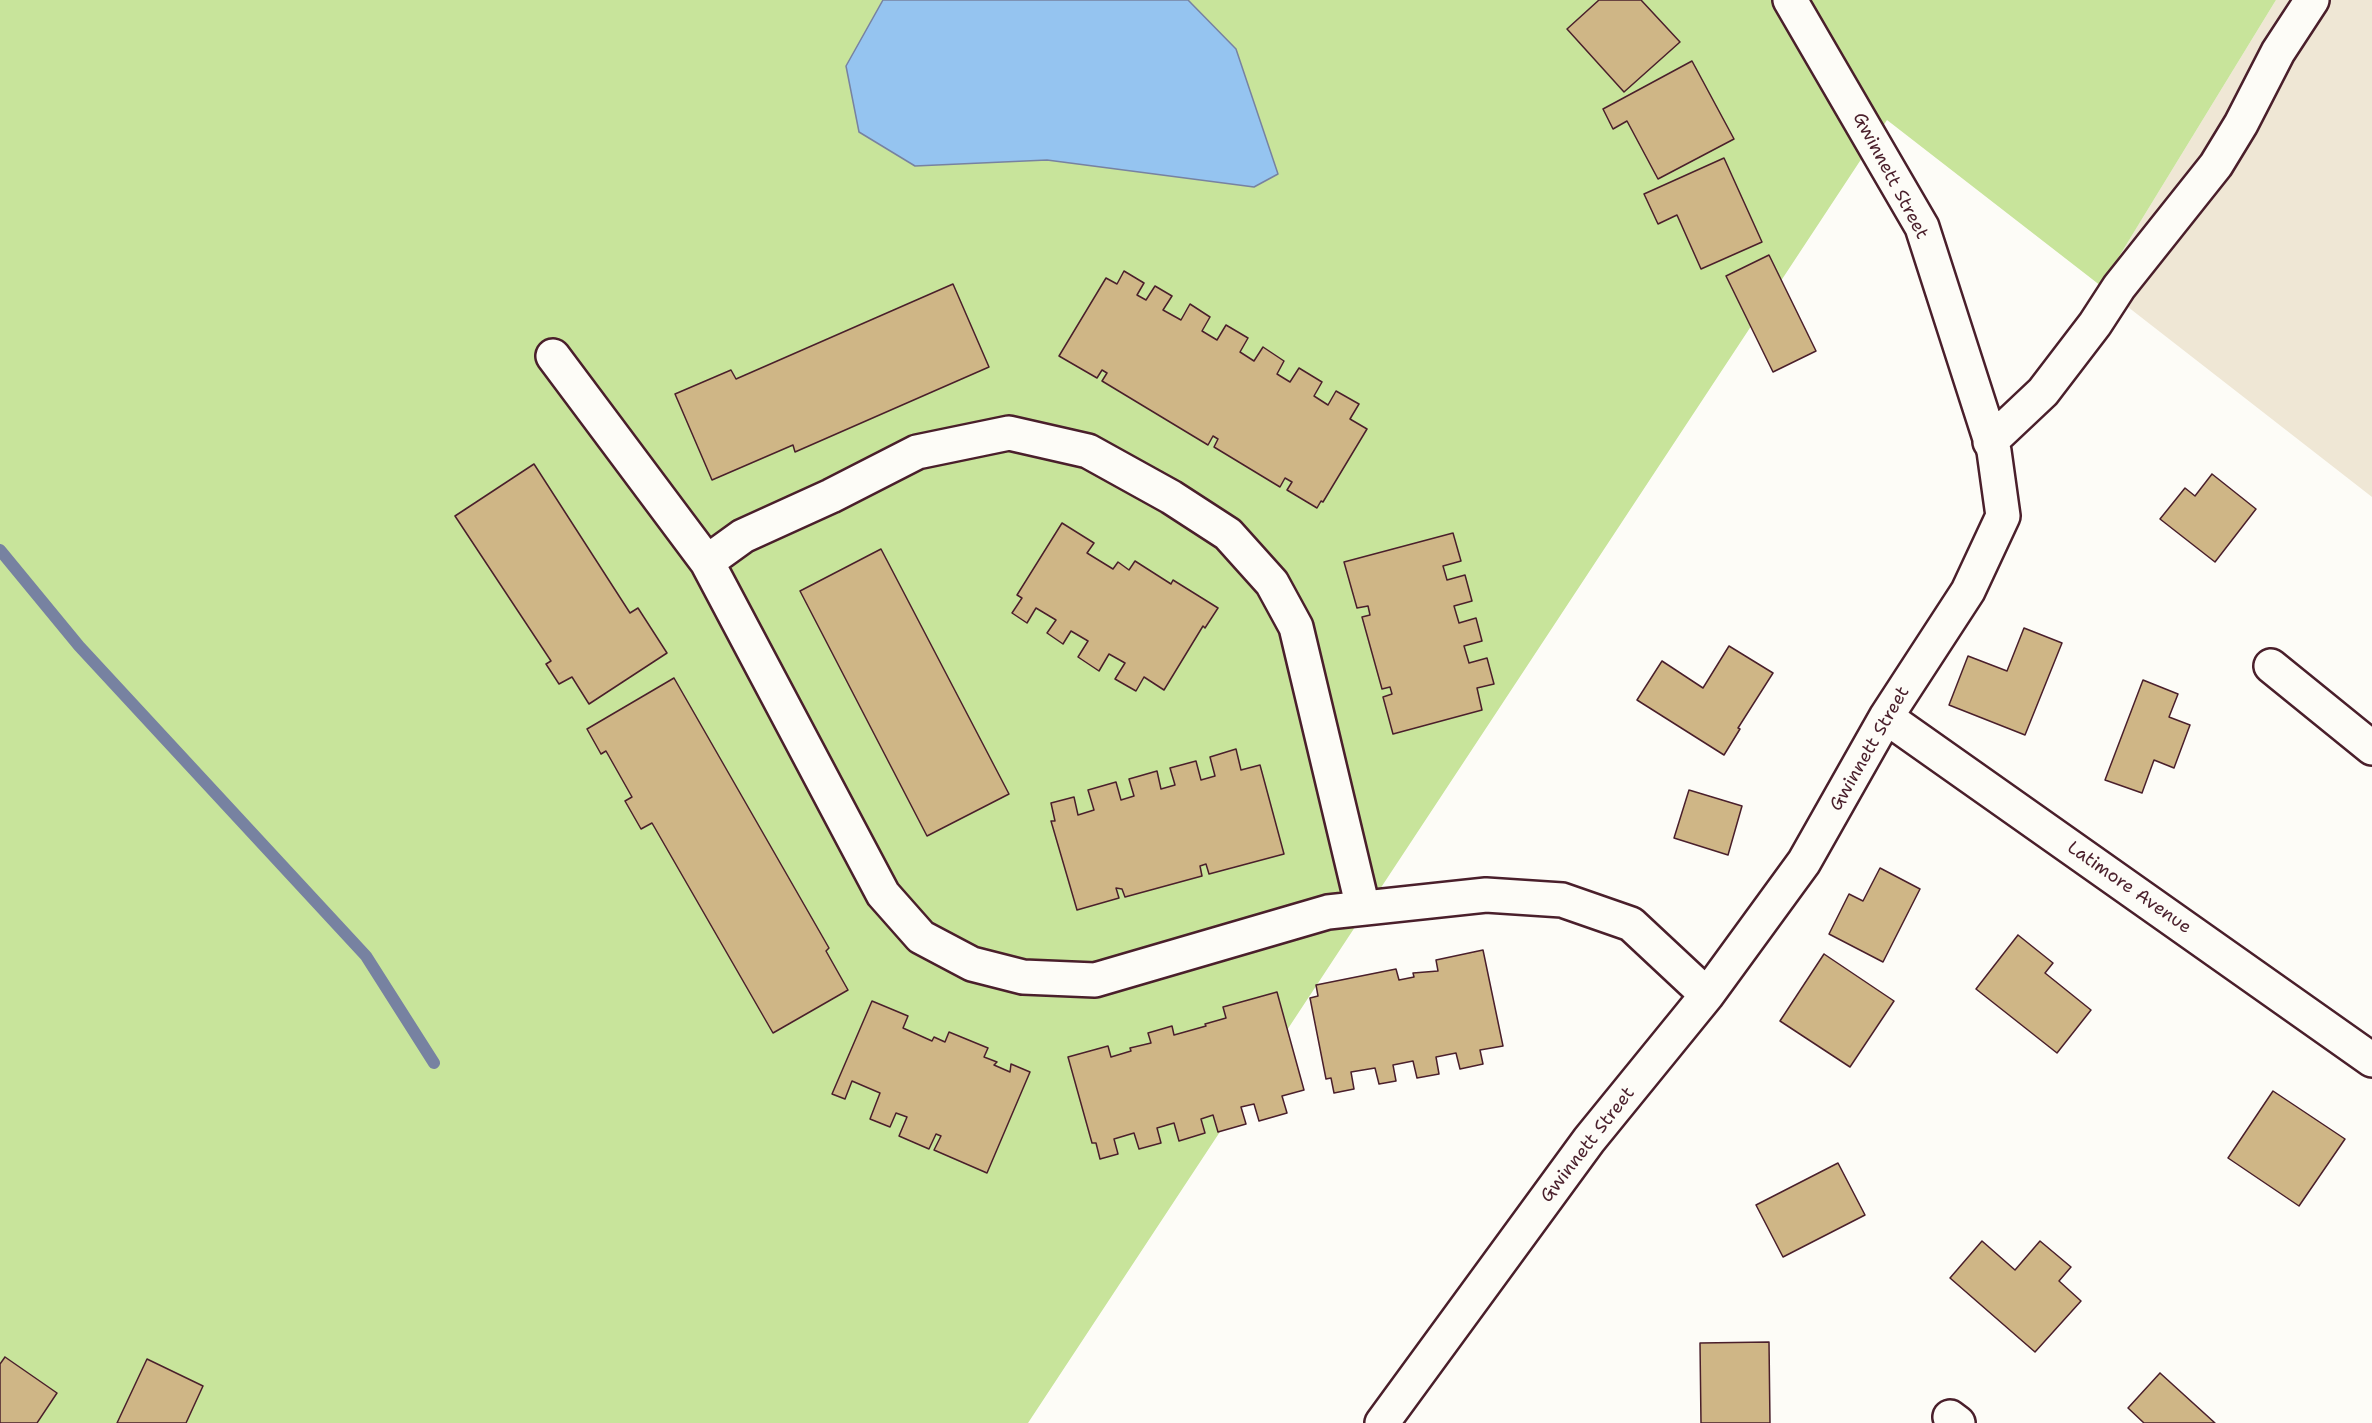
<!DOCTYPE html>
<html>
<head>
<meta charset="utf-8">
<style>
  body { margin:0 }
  canvas { display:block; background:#fdfcf7 }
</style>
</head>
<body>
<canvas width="2372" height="1423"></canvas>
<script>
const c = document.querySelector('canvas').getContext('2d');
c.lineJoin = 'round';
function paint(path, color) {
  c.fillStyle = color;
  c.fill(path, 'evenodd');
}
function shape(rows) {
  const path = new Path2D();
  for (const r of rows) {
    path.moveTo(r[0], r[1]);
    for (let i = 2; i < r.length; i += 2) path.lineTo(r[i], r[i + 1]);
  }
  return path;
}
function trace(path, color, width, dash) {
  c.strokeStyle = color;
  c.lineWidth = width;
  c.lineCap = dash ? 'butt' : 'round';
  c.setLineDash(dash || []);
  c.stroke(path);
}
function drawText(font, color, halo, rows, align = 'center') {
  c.font = font + ' "Shantell Sans",sans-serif';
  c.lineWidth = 4.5;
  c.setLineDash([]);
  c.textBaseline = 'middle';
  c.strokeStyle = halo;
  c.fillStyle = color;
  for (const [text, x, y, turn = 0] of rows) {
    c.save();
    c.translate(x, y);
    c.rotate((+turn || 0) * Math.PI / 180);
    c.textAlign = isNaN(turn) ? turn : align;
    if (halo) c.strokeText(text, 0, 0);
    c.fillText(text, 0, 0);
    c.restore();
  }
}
const built = shape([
  [2276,0,2372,0,2372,497,2101,286]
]);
const green = shape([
  [0,0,2276,0,2101,286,1887,120,1028,1423,0,1423]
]);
const water = shape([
  [883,0,1188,0,1236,49,1278,174,1254,187,1047,160,915,166,859,132,846,66,883,0]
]);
const stream = shape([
  [0,550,79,646,366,956,434,1063]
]);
const building = shape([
  [1599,0,1641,0,1680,42,1624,92,1567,29,1599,0],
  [1692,61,1734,139,1658,179,1627,121,1613,129,1603,109,1692,61],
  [1724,158,1762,242,1701,269,1677,215,1658,224,1644,194,1724,158],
  [1769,255,1816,351,1773,372,1726,276,1769,255],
  [1124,271,1144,283,1137,295,1146,300,1155,286,1172,296,1163,310,1181,320,1190,304,1210,317,1202,331,1217,340,1226,325,1248,338,1240,352,1254,361,1263,347,1284,361,1277,374,1290,382,1299,368,1322,382,1314,396,1328,405,1336,391,1359,404,1350,419,1367,429,1323,502,1321,501,1317,508,1287,490,1292,482,1285,478,1280,487,1214,447,1218,439,1213,436,1208,445,1102,381,1107,373,1102,370,1097,378,1059,356,1106,278,1117,284,1124,271],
  [953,284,989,367,795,452,793,445,712,480,675,394,731,370,736,379,953,284],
  [534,464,630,613,638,608,667,653,589,704,572,677,559,684,546,664,551,661,455,516,534,464],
  [2212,474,2256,509,2215,562,2160,519,2185,488,2195,496,2212,474],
  [1062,523,1094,543,1087,553,1113,569,1118,562,1129,570,1135,561,1171,584,1173,580,1218,608,1205,628,1203,626,1164,690,1144,677,1136,691,1115,679,1125,663,1109,654,1099,671,1078,657,1088,641,1071,631,1063,644,1047,633,1056,620,1036,608,1027,623,1012,613,1022,598,1017,595,1062,523],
  [1453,533,1461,561,1443,566,1447,580,1465,575,1472,601,1454,606,1459,623,1476,618,1482,641,1464,646,1469,663,1487,658,1494,684,1477,688,1482,710,1393,734,1383,697,1392,694,1390,687,1382,689,1362,617,1370,615,1368,606,1357,608,1344,562,1453,533],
  [881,549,1009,794,927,836,800,591,881,549],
  [2024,628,2062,643,2025,735,1949,705,1968,656,2007,671,2024,628],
  [1729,646,1773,673,1738,728,1740,729,1724,755,1637,700,1662,661,1703,688,1729,646],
  [674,678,829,948,826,951,848,990,773,1033,652,823,641,829,625,801,632,797,606,751,601,754,587,729,674,678],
  [2143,680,2178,694,2169,717,2190,725,2174,768,2154,760,2142,793,2105,780,2143,680],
  [1236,749,1241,770,1260,765,1284,854,1209,874,1206,864,1200,866,1202,876,1125,897,1122,889,1116,888,1119,898,1077,910,1051,821,1055,821,1051,803,1074,797,1078,815,1094,810,1088,790,1116,782,1121,800,1134,796,1129,779,1157,771,1161,789,1175,785,1170,768,1196,761,1201,780,1215,776,1210,757,1236,749],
  [1689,790,1742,806,1728,855,1674,838,1689,790],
  [1880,868,1920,889,1883,962,1829,934,1849,894,1863,901,1880,868],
  [2018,935,2053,963,2045,973,2091,1010,2057,1053,1976,989,2018,935],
  [1483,950,1503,1046,1480,1050,1483,1064,1460,1069,1456,1053,1436,1057,1439,1074,1417,1078,1413,1061,1393,1065,1396,1081,1379,1084,1375,1068,1351,1072,1354,1089,1334,1093,1331,1078,1326,1079,1310,998,1318,996,1316,985,1396,969,1399,980,1414,977,1413,973,1438,971,1436,960,1483,950],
  [1824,954,1894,1001,1850,1067,1780,1021,1824,954],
  [1277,992,1304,1090,1282,1096,1287,1113,1259,1121,1254,1104,1241,1107,1246,1124,1218,1132,1213,1115,1201,1119,1205,1133,1179,1141,1174,1123,1157,1128,1161,1143,1139,1149,1134,1133,1114,1139,1118,1154,1100,1159,1096,1143,1092,1143,1068,1057,1108,1046,1111,1057,1131,1051,1130,1048,1151,1043,1148,1033,1172,1026,1174,1035,1206,1026,1205,1024,1226,1018,1223,1007,1277,992],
  [872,1001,908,1016,903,1028,932,1041,934,1037,945,1042,949,1032,988,1048,984,1057,997,1062,994,1065,1010,1072,1011,1064,1030,1072,987,1173,934,1150,941,1136,936,1134,929,1149,899,1136,907,1117,896,1113,890,1127,870,1119,880,1093,852,1081,845,1099,832,1094,872,1001],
  [2273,1091,2345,1139,2299,1206,2228,1158,2273,1091],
  [1838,1163,1865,1215,1783,1257,1756,1205,1838,1163],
  [1982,1241,2015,1270,2040,1241,2071,1267,2059,1281,2081,1301,2035,1352,1950,1278,1982,1241],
  [1769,1342,1770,1423,1701,1423,1700,1343,1769,1342],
  [5,1357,57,1393,37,1423,0,1423,0,1364,5,1357],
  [147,1359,203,1386,186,1423,117,1423,147,1359],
  [2160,1373,2215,1423,2144,1423,2128,1408,2160,1373]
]);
const minor = shape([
  [553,356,707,562,883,894,921,937,972,964,1023,977,1095,980,1328,912,1486,895,1562,900,1631,924,1707,995],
  [1990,442,2043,392,2095,324,2119,287,2216,165,2241,124,2278,52,2312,0],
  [707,562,743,536,831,496,917,452,1009,433,1088,451,1171,497,1228,534,1272,583,1296,627,1363,908],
  [2271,666,2372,748],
  [1886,717,2372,1060],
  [1950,1417,1958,1423],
  [1382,1423,1589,1140,1707,995,1804,862,1886,717,1968,591,2003,516,1994,451,1922,227,1790,0]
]);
const streetNames = [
  ["Gwinnett Street",1890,176,62],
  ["Gwinnett Street",1870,749,-60],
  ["Latimore Avenue",2129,888,35],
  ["Gwinnett Street",1588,1145,-52]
];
paint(built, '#efe7d5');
paint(green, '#c8e49b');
paint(water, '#95c4f0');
trace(water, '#7782a1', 1.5);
trace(stream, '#7782a1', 12);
paint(building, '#cfb686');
trace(building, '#4a1f2b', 1.5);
trace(minor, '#4a1f2b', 38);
trace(minor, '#fdfcf7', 33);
drawText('18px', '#4a1f2b', '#fdfcf7', streetNames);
</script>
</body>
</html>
